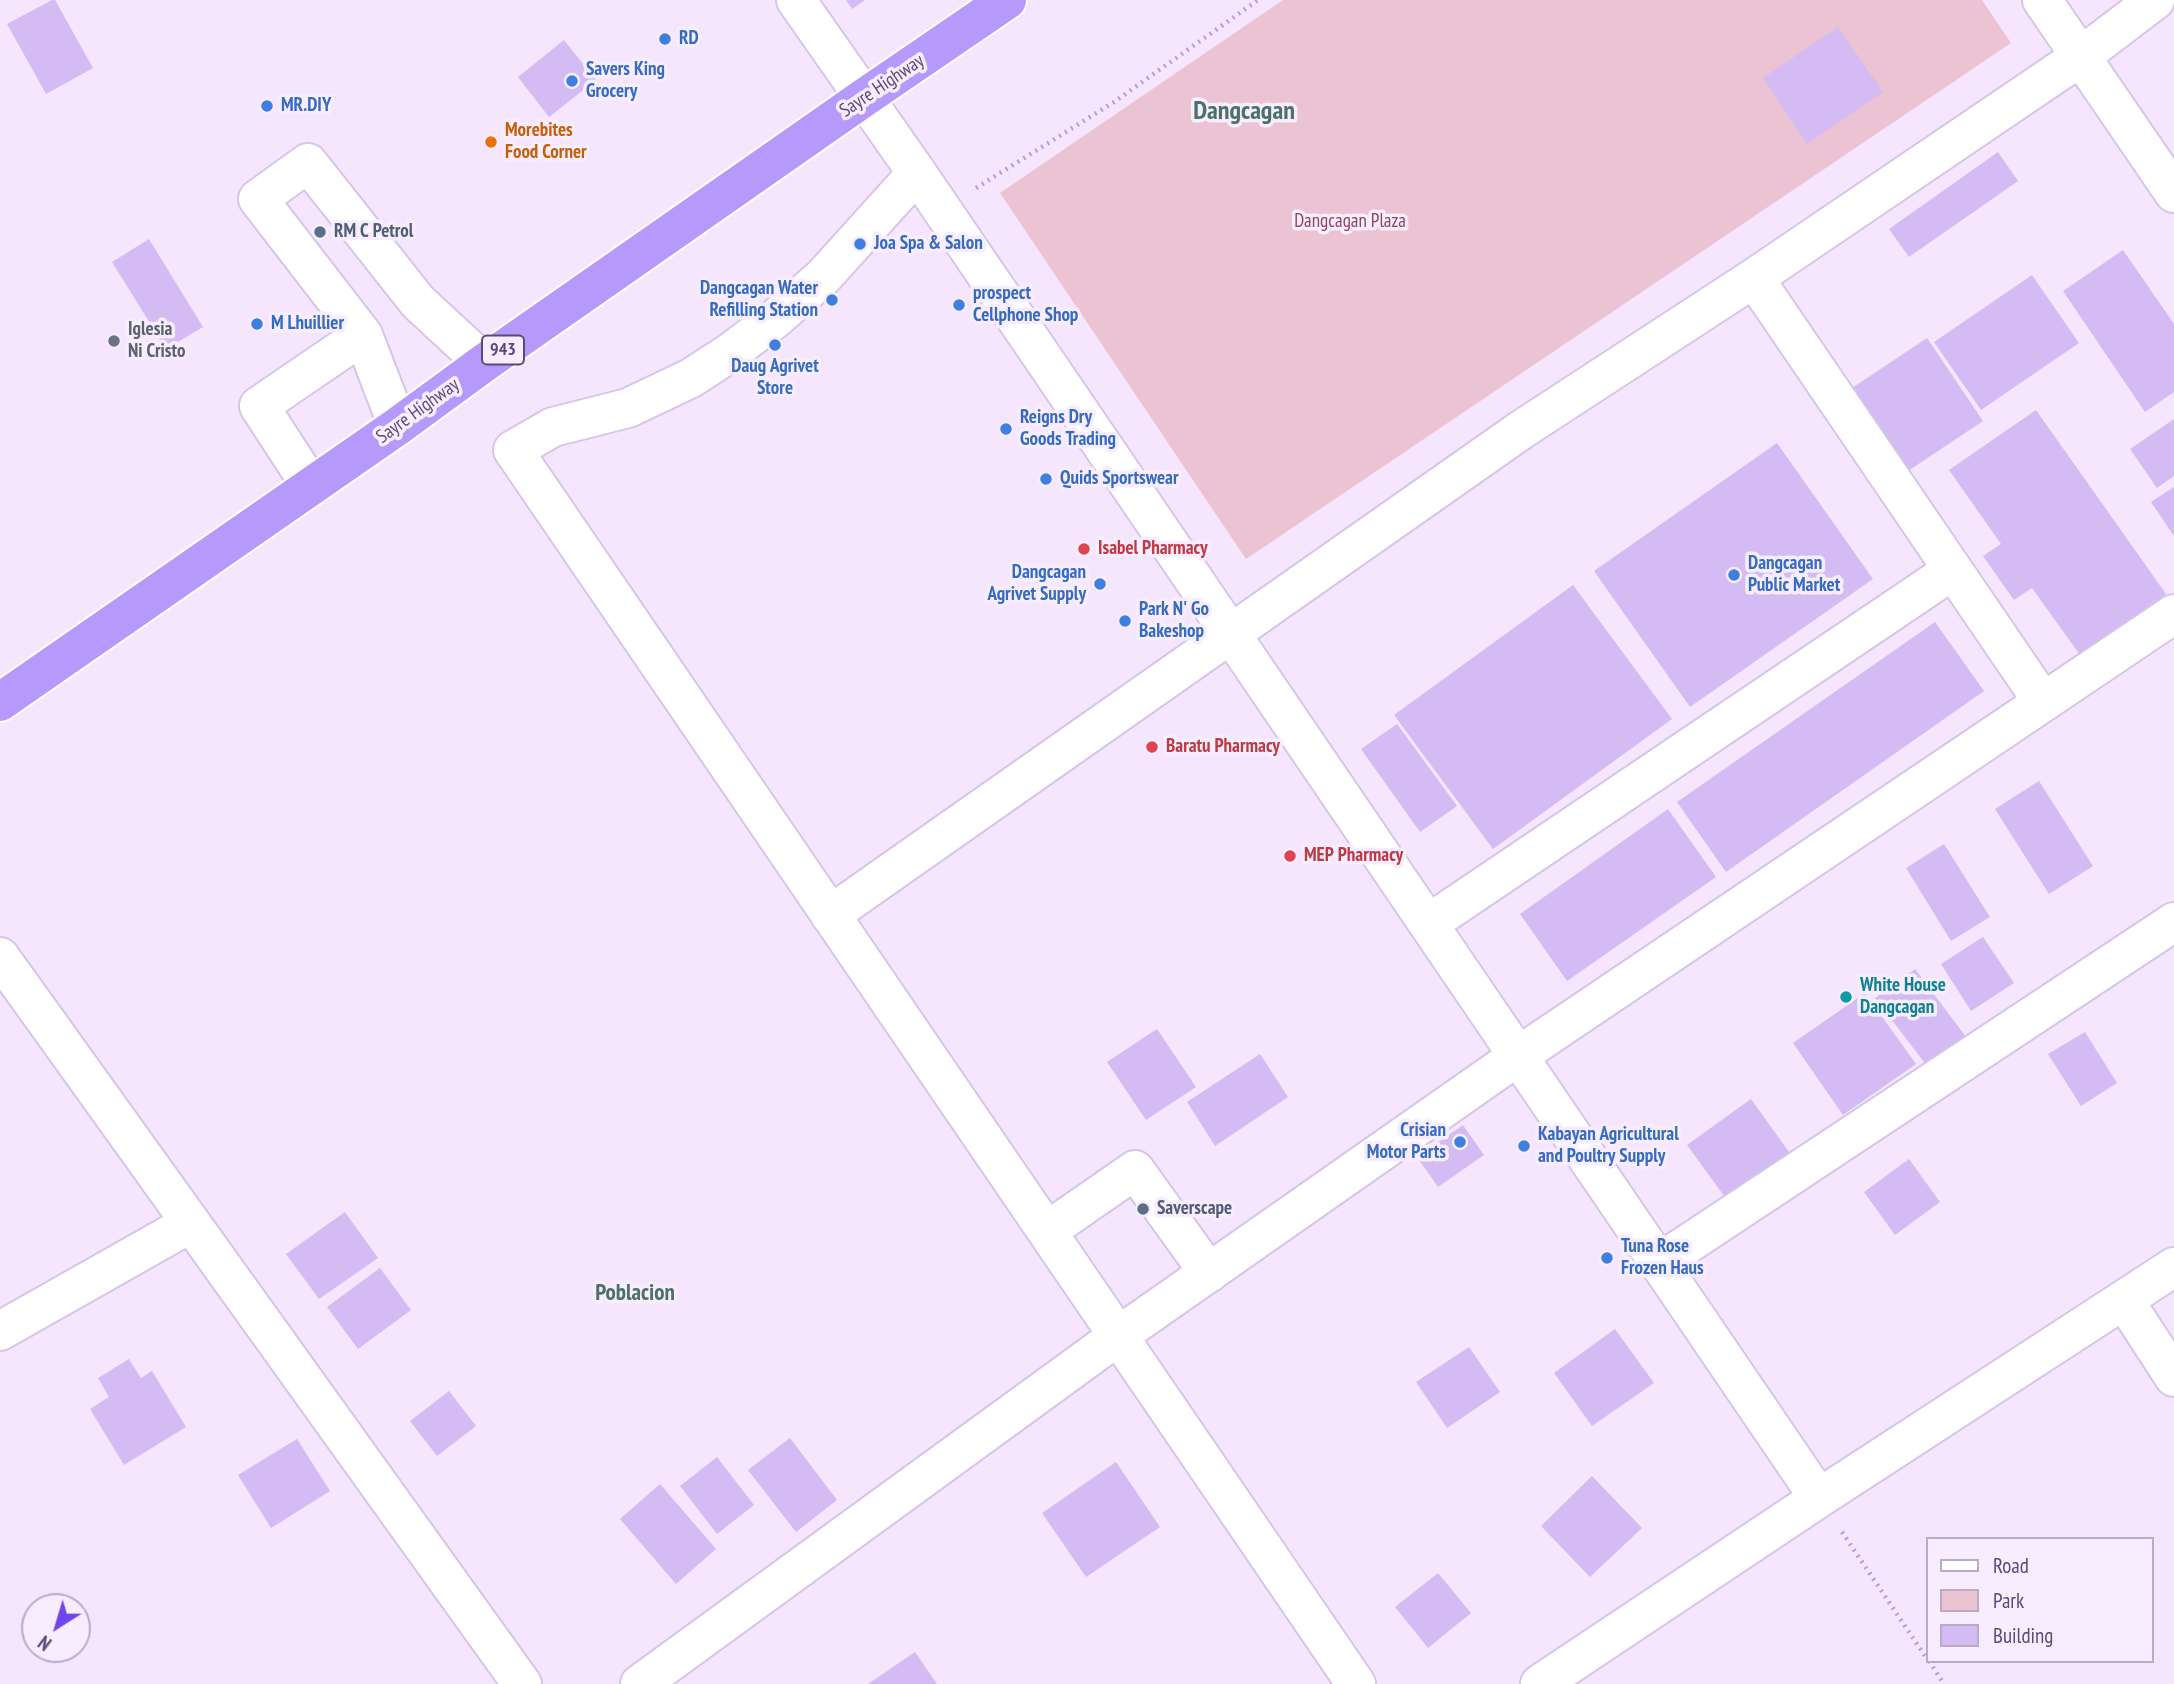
<!DOCTYPE html>
<html>
<head>
<meta charset="utf-8">
<style>
  body { margin:0 }
  #map { position:relative; width:2174px; height:1684px; overflow:hidden; background:#f5e5fd; font-family:"PT Sans Narrow",sans-serif }
  canvas { display:block }
  .legend { position:absolute; left:1926px; top:1537px; width:228px; height:126px; box-sizing:border-box; background:#f8edff; border:2px solid #b9abc9; margin:0; padding:9px 12px; list-style:none; font-size:21px; color:#5b4978 }
  .legend li { display:flex; align-items:center; gap:14px; height:35px }
  .legend b { width:35px; border:2px solid #b9abc9 }
  .north { position:absolute; left:21px; top:1593px; width:70px; height:70px; box-sizing:border-box; background:#f8edff; border:2px solid #b9abc9; border-radius:50%; rotate:217deg; font-size:19px; font-weight:700; line-height:28px; text-align:center; color:#5b4978 }
  .north::after { content:''; display:block; margin:auto; width:24px; height:32px; background:#7045ed; clip-path:polygon(50% 0,100% 100%,50% 72%,0 100%) }
</style>
</head>
<body>
<div id="map">
<canvas width="2174" height="1684"></canvas>
<ul class="legend">
<li><b style="height:9px;background:#fff"></b>Road</li>
<li><b style="height:19px;background:#ecc3d2"></b>Park</li>
<li><b style="height:19px;background:#d4bbf4"></b>Building</li>
</ul>
<div class="north">N</div>
</div>
<script>
const c = document.querySelector('canvas').getContext('2d');
c.lineJoin = 'round';
function paint(path, color) {
  c.fillStyle = color;
  c.fill(path, 'evenodd');
}
function shape(rows) {
  const path = new Path2D();
  for (const r of rows) {
    path.moveTo(r[0], r[1]);
    for (let i = 2; i < r.length; i += 2) path.lineTo(r[i], r[i + 1]);
  }
  return path;
}
function trace(path, color, width, dash) {
  c.strokeStyle = color;
  c.lineWidth = width;
  c.lineCap = dash ? 'butt' : 'round';
  c.setLineDash(dash || []);
  c.stroke(path);
}
function drawText(font, color, halo, rows, align = 'center') {
  c.font = font + ' "PT Sans Narrow",sans-serif';
  c.lineWidth = 7;
  c.setLineDash([]);
  c.textBaseline = 'middle';
  c.strokeStyle = halo;
  c.fillStyle = color;
  for (const [text, x, y, turn = 0] of rows) {
    c.save();
    c.translate(x, y);
    c.rotate((+turn || 0) * Math.PI / 180);
    c.textAlign = isNaN(turn) ? turn : align;
    if (halo) c.strokeText(text, 0, 0);
    c.fillText(text, 0, 0);
    c.restore();
  }
}
const green = shape([
  [1283,0,1982,0,2011,43,1246,559,1000,193]
]);
const building = shape([
  [52,0,55,0,93,68,46,94,7,24],
  [846,0,865,0,852,9],
  [1838,27,1883,92,1807,144,1763,78],
  [564,40,596,80,549,117,518,77],
  [1998,152,2018,181,1909,257,1889,229],
  [149,239,203,327,166,349,112,262],
  [2123,250,2174,324,2174,392,2145,412,2063,291],
  [2032,275,2079,343,1981,410,1934,342],
  [1927,338,1983,421,1908,471,1852,388],
  [2036,410,2166,594,2080,655,2032,588,2014,600,1983,556,2001,544,1949,470],
  [2174,419,2174,476,2157,488,2130,449],
  [1777,443,1873,579,1690,707,1594,571],
  [2174,487,2174,536,2151,502],
  [1573,585,1672,719,1493,849,1394,715],
  [1935,622,1984,691,1726,872,1677,802],
  [1397,724,1457,806,1420,832,1361,749],
  [2039,781,2093,866,2049,894,1995,809],
  [1668,809,1716,877,1567,981,1520,914],
  [1944,844,1990,917,1951,941,1906,868],
  [1983,937,2014,983,1971,1011,1941,964],
  [1915,969,1966,1037,1927,1066,1875,998],
  [1865,993,1916,1064,1843,1115,1793,1043],
  [1157,1029,1196,1087,1146,1120,1107,1062],
  [2085,1032,2117,1083,2081,1106,2048,1054],
  [1260,1054,1288,1097,1215,1146,1187,1102],
  [1751,1099,1794,1159,1730,1204,1687,1145],
  [1463,1125,1484,1155,1438,1187,1417,1157],
  [1909,1159,1940,1202,1895,1235,1864,1192],
  [345,1212,378,1258,319,1299,286,1254],
  [380,1268,411,1310,358,1349,327,1307],
  [1615,1329,1654,1383,1592,1426,1554,1373],
  [1469,1347,1500,1392,1447,1428,1416,1382],
  [129,1359,141,1378,152,1371,186,1427,124,1465,90,1409,109,1397,98,1378],
  [449,1391,476,1426,437,1456,410,1421],
  [790,1438,837,1500,796,1532,748,1470],
  [297,1439,330,1491,271,1528,238,1475],
  [717,1457,754,1505,717,1534,680,1486],
  [1116,1462,1160,1527,1086,1577,1042,1513],
  [1592,1476,1642,1528,1590,1577,1541,1526],
  [660,1484,716,1549,676,1584,620,1519],
  [1438,1573,1471,1613,1428,1648,1395,1607],
  [915,1652,937,1684,868,1684]
]);
const path = shape([
  [976,188,1114,102,1258,0],
  [1842,1532,1927,1659],
  [1929,1661,1944,1684]
]);
const minor = shape([
  [796,0,917,173,1819,1498],
  [2042,0,2174,193],
  [917,173,823,277,775,319,731,352,691,378,628,408,553,427,513,450,1356,1684],
  [1754,278,2043,702],
  [398,426,363,335,258,199,308,163,418,302,484,363],
  [311,486,259,406,363,335],
  [830,915,1521,430,1754,278,2080,57,2155,0],
  [1428,924,1953,570],
  [0,957,522,1684],
  [1047,1231,1135,1170,1209,1273],
  [1659,1263,2174,922],
  [2124,1300,2174,1377],
  [0,1331,191,1223],
  [640,1684,1118,1336,1518,1056,2174,614],
  [1540,1684,1819,1498,2174,1267]
]);
const highway = shape([
  [0,702,398,426,484,363,865,97,1007,0]
]);
const markers = [
  [665,39,7,"#3f7fe0"],
  [572,81,7,"#3f7fe0"],
  [267,106,7,"#3f7fe0"],
  [491,142,7,"#e8710a"],
  [320,232,7,"#5c6f8a"],
  [860,244,7,"#3f7fe0"],
  [832,300,7,"#3f7fe0"],
  [959,305,7,"#3f7fe0"],
  [257,324,7,"#3f7fe0"],
  [114,341,7,"#6b7280"],
  [775,345,7,"#3f7fe0"],
  [1006,429,7,"#3f7fe0"],
  [1046,479,7,"#3f7fe0"],
  [1084,549,7,"#e0444e"],
  [1734,575,7,"#3f7fe0"],
  [1100,584,7,"#3f7fe0"],
  [1125,621,7,"#3f7fe0"],
  [1152,747,7,"#e0444e"],
  [1290,856,7,"#e0444e"],
  [1846,997,7,"#0f9aa8"],
  [1460,1142,7,"#3f7fe0"],
  [1524,1146,7,"#3f7fe0"],
  [1143,1209,7,"#5c6f8a"],
  [1607,1258,7,"#3f7fe0"]
];
const shields = [
  [503,350,42]
];
const shieldNames = [
  ["943",503,350]
];
const shopNames = [
  ["RD",679,39],
  ["Savers King",586,70],
  ["Grocery",586,92],
  ["MR.DIY",281,106],
  ["Joa Spa & Salon",874,244],
  ["Dangcagan Water",818,289,"right"],
  ["Refilling Station",818,311,"right"],
  ["prospect",973,294],
  ["Cellphone Shop",973,316],
  ["M Lhuillier",271,324],
  ["Daug Agrivet",775,367,"center"],
  ["Store",775,389,"center"],
  ["Reigns Dry",1020,418],
  ["Goods Trading",1020,440],
  ["Quids Sportswear",1060,479],
  ["Dangcagan",1748,564],
  ["Public Market",1748,586],
  ["Dangcagan",1086,573,"right"],
  ["Agrivet Supply",1086,595,"right"],
  ["Park N' Go",1139,610],
  ["Bakeshop",1139,632],
  ["Crisian",1446,1131,"right"],
  ["Motor Parts",1446,1153,"right"],
  ["Kabayan Agricultural",1538,1135],
  ["and Poultry Supply",1538,1157],
  ["Tuna Rose",1621,1247],
  ["Frozen Haus",1621,1269]
];
const streetNames = [
  ["Sayre Highway",882,86,-34],
  ["Sayre Highway",418,411,-36]
];
const foodNames = [
  ["Morebites",505,131],
  ["Food Corner",505,153]
];
const parkNames = [
  ["Dangcagan Plaza",1350,222]
];
const serviceNames = [
  ["RM C Petrol",334,232],
  ["Saverscape",1157,1209]
];
const worshipNames = [
  ["Iglesia",128,330],
  ["Ni Cristo",128,352]
];
const healthNames = [
  ["Isabel Pharmacy",1098,549],
  ["Baratu Pharmacy",1166,747],
  ["MEP Pharmacy",1304,856]
];
const cultureNames = [
  ["White House",1860,986],
  ["Dangcagan",1860,1008]
];
const quarterNames = [
  ["Poblacion",635,1293]
];
const districtNames = [
  ["Dangcagan",1244,112]
];
paint(green, '#ecc3d2');
paint(building, '#d4bbf4');
trace(minor, '#d7c5e8', 42);
trace(highway, '#fff', 42);
trace(path, '#b79eda', 4.5, [2, 5]);
trace(minor, '#fff', 38);
trace(highway, '#b699fa', 38);
for (const [x, y, r, color] of markers) {
  const dot = new Path2D();
  dot.arc(x, y, r, 0, 2 * Math.PI);
  c.fillStyle = color;
  c.fill(dot);
  trace(dot, '#f8edff', 2.5);
}
for (const [x, y, w] of shields) {
  const box = new Path2D();
  box.roundRect(x - w / 2, y - 14.5, w, 29, 5);
  c.fillStyle = '#f8edff';
  c.fill(box);
  trace(box, '#5b4978', 2);
}
drawText('bold 18px', '#5b4978', null, shieldNames);
drawText('bold 19px', '#366cbe', '#f8edff', shopNames, 'left');
drawText('19px', '#5b4978', '#f8edff', streetNames);
drawText('bold 19px', '#c56008', '#f8edff', foodNames, 'left');
drawText('19px', '#8b4557', '#f8edff', parkNames);
drawText('bold 19px', '#4e5e75', '#f8edff', serviceNames, 'left');
drawText('bold 19px', '#5b616d', '#f8edff', worshipNames, 'left');
drawText('bold 19px', '#be3a42', '#f8edff', healthNames, 'left');
drawText('bold 19px', '#0d838f', '#f8edff', cultureNames, 'left');
drawText('bold 23px', '#4b7266', '#f8edff', quarterNames);
drawText('bold 26px', '#4b7266', '#f8edff', districtNames);
</script>
</body>
</html>
